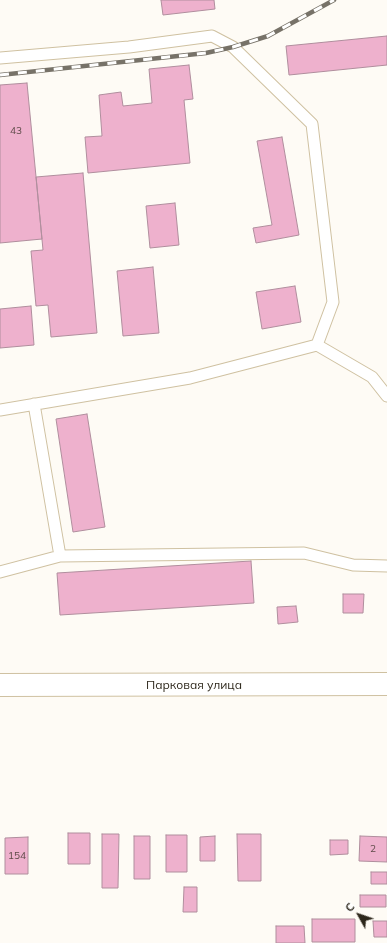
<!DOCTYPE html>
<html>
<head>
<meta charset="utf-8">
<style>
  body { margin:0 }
  #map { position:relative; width:387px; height:943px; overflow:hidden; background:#fefbf5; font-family:Mulish,sans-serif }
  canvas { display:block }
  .north { position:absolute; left:339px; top:895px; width:40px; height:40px; -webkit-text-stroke:3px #fff; paint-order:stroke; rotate:310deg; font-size:11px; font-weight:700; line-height:16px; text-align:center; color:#2d271b }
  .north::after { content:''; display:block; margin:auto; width:14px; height:18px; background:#2d271b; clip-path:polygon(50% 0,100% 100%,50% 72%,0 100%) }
</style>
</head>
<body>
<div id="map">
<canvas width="387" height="943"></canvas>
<div class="north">С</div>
</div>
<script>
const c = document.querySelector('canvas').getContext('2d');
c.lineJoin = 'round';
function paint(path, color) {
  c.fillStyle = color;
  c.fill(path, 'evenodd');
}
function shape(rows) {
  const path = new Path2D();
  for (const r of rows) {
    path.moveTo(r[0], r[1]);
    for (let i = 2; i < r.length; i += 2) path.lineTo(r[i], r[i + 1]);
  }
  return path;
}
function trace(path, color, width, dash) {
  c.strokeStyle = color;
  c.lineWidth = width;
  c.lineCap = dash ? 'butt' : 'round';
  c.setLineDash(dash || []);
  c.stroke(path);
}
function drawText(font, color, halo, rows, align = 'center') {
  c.font = font + ' Mulish,sans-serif';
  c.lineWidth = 4;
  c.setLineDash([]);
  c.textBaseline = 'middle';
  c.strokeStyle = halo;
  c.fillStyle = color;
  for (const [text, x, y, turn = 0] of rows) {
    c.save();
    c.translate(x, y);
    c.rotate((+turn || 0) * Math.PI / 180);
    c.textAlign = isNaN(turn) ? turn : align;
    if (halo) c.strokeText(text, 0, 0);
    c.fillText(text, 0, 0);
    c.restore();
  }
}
const building = shape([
  [161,0,214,0,215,9,163,15,161,0],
  [387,36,387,65,289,75,286,46,387,36],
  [189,65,193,99,184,100,190,163,88,173,85,137,102,136,99,95,121,92,123,106,152,103,149,69,189,65],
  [27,83,42,239,0,243,0,85,27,83],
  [282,137,299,235,256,243,253,228,272,225,257,141,282,137],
  [83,173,97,333,51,337,48,305,36,306,31,251,43,250,36,177,83,173],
  [175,203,179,245,150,248,146,206,175,203],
  [153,267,159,333,123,336,117,271,153,267],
  [295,286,301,322,262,329,256,292,295,286],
  [31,306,34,345,0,348,0,309,31,306],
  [87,414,105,527,73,532,56,419,87,414],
  [251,561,254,603,60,615,57,573,251,561],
  [343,594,364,594,363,613,343,613,343,594],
  [296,606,298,622,278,624,277,607,296,606],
  [68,833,90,833,90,864,68,864,68,833],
  [102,834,119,834,118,888,102,888,102,834],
  [237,834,261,834,261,881,238,881,237,834],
  [166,835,187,835,187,872,166,872,166,835],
  [134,836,150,836,150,879,134,879,134,836],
  [215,836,215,861,200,861,200,837,215,836],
  [360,836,387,837,387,862,359,861,360,836],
  [28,837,28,874,5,874,5,838,28,837],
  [330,840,348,840,348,854,330,855,330,840],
  [371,872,387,872,387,884,371,884,371,872],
  [184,887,197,887,197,912,183,912,184,887],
  [360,895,386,895,386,907,360,907,360,895],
  [312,919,355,919,355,942,312,942,312,919],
  [373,921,387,921,387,937,374,937,373,921],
  [276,926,304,926,305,943,276,943,276,926]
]);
const service = shape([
  [0,58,129,47,212,36,233,47,312,124,333,302,317,345],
  [34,404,60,556],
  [0,410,190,378,317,345,372,377,387,396],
  [0,572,60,556,304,553,353,565,387,566]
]);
const secondary = shape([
  [0,685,387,684]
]);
const rail = shape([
  [0,75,206,53,233,47,268,36,334,0]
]);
const numberNames = [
  ["43",16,131],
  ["2",373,849],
  ["154",17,856]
];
const streetNames = [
  ["Парковая улица",194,685]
];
paint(building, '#eeb1cd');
trace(building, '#b08e9d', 1);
trace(service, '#cfc1a1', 13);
trace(secondary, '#cfc1a1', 24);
trace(service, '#fff', 11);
trace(secondary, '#fff', 22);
trace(rail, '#777268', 4.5);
trace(rail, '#fff', 3, [9]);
drawText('10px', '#5d4a48', null, numberNames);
drawText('12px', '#2d271b', '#fff', streetNames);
</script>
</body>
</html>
